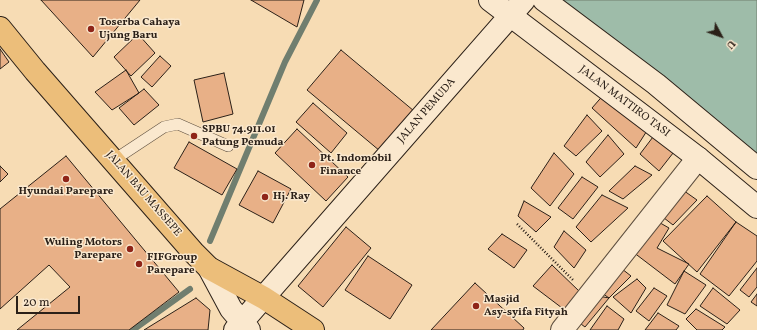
<!DOCTYPE html>
<html>
<head>
<meta charset="utf-8">
<style>
  body { margin:0 }
  #map { position:relative; width:757px; height:330px; overflow:hidden; background:#f7dcb4; font-family:Vollkorn,serif }
  canvas { display:block }
  .north { position:absolute; left:701px; top:16px; width:40px; height:40px; -webkit-text-stroke:3px #fae8ce; paint-order:stroke; rotate:131deg; font-size:11px; font-weight:700; line-height:16px; text-align:center; color:#2b2018 }
  .north::after { content:''; display:block; margin:auto; width:14px; height:18px; background:#2b2018; clip-path:polygon(50% 0,100% 100%,50% 72%,0 100%) }
  .scale { position:absolute; left:16px; top:296px; width:64px; height:18px; box-sizing:border-box; border:2px solid #2b2018; border-top:0; padding-left:5px; font-size:12px; line-height:14px; white-space:nowrap; color:#2b2018; -webkit-text-stroke:3px #fae8ce; paint-order:stroke }
</style>
</head>
<body>
<div id="map">
<canvas width="757" height="330"></canvas>
<div class="north">U</div>
<div class="scale">20 m</div>
</div>
<script>
const c = document.querySelector('canvas').getContext('2d');
c.lineJoin = 'round';
function paint(path, color) {
  c.fillStyle = color;
  c.fill(path, 'evenodd');
}
function shape(rows) {
  const path = new Path2D();
  for (const r of rows) {
    path.moveTo(r[0], r[1]);
    for (let i = 2; i < r.length; i += 2) path.lineTo(r[i], r[i + 1]);
  }
  return path;
}
function trace(path, color, width, dash) {
  c.strokeStyle = color;
  c.lineWidth = width;
  c.lineCap = dash ? 'butt' : 'round';
  c.setLineDash(dash || []);
  c.stroke(path);
}
function drawText(font, color, halo, rows, align = 'center') {
  c.font = font + ' Vollkorn,serif';
  c.lineWidth = 3;
  c.setLineDash([]);
  c.textBaseline = 'middle';
  c.strokeStyle = halo;
  c.fillStyle = color;
  for (const [text, x, y, turn = 0] of rows) {
    c.save();
    c.translate(x, y);
    c.rotate((+turn || 0) * Math.PI / 180);
    c.textAlign = isNaN(turn) ? turn : align;
    if (halo) c.strokeText(text, 0, 0);
    c.fillText(text, 0, 0);
    c.restore();
  }
}
const water = shape([
  [554,0,757,0,757,155,554,0]
]);
const stream = shape([
  [210,241,285,62,317,0],
  [133,330,190,289]
]);
const building = shape([
  [41,0,140,0,93,57,41,0],
  [251,0,304,0,297,27,251,0],
  [138,34,155,53,131,76,114,57,138,34],
  [0,49,9,62,0,69,0,49],
  [341,50,414,111,380,151,307,90,341,50],
  [160,56,171,66,152,87,141,77,160,56],
  [126,70,139,93,112,110,95,92,126,70],
  [224,73,233,114,203,122,194,80,224,73],
  [144,89,159,105,134,125,119,108,144,89],
  [606,92,650,126,636,148,592,108,606,92],
  [313,103,347,133,331,153,296,122,313,103],
  [587,115,602,131,576,156,564,146,587,115],
  [297,129,348,177,326,201,275,153,297,129],
  [656,133,677,148,659,171,640,154,656,133],
  [608,135,624,154,600,177,586,162,608,135],
  [189,142,237,169,222,195,174,168,189,142],
  [554,153,574,174,550,206,531,188,554,153],
  [66,156,179,292,129,330,17,330,70,287,49,265,0,309,0,209,66,156],
  [0,166,8,174,0,182,0,166],
  [635,166,652,175,623,199,609,191,635,166],
  [258,171,291,189,273,223,239,205,258,171],
  [582,177,598,187,573,219,558,208,582,177],
  [680,188,697,200,673,225,659,214,680,188],
  [602,195,628,208,591,242,576,227,602,195],
  [707,196,736,222,697,272,663,241,707,196],
  [524,201,551,217,536,232,518,216,524,201],
  [655,220,669,228,657,248,689,264,675,284,633,252,655,220],
  [736,222,757,236,757,261,729,296,700,274,736,222],
  [346,227,371,248,323,307,298,286,346,227],
  [564,231,586,250,574,268,554,247,564,231],
  [502,234,527,250,514,268,488,249,502,234],
  [368,256,412,285,390,319,345,290,368,256],
  [552,265,579,291,566,311,533,286,552,265],
  [617,265,631,276,609,298,599,291,617,265],
  [757,268,757,287,749,297,740,290,757,268],
  [684,271,706,285,685,314,667,305,684,271],
  [637,279,646,288,631,313,613,297,637,279],
  [475,283,524,328,523,330,431,330,475,283],
  [654,288,667,296,649,321,636,311,654,288],
  [713,288,740,310,727,324,700,306,713,288],
  [757,294,757,306,751,302,757,294],
  [593,295,609,298,585,327,577,321,593,295],
  [196,298,210,310,208,330,144,330,196,298],
  [607,306,624,319,618,330,590,330,607,306],
  [696,309,725,327,722,330,697,330,686,319,696,309],
  [658,313,679,326,676,330,645,330,658,313]
]);
const path = shape([
  [517,224,573,280]
]);
const lane = shape([
  [114,160,164,127,178,124,228,146]
]);
const street = shape([
  [562,330,698,158]
]);
const secondary = shape([
  [490,0,698,158,757,207],
  [544,0,656,84,757,168],
  [209,268,231,309,249,330],
  [235,330,524,0]
]);
const highway = shape([
  [0,28,35,71,193,252,209,268,264,298,313,330]
]);
const markers = [
  [91,29,4,"#8f2418"],
  [194,136,4,"#8f2418"],
  [312,165,4,"#8f2418"],
  [66,179,4,"#8f2418"],
  [265,197,4,"#8f2418"],
  [130,249,4,"#8f2418"],
  [139,264,4,"#8f2418"],
  [476,306,4,"#8f2418"]
];
const poiNames = [
  ["Toserba Cahaya",99,23],
  ["Ujung Baru",99,36],
  ["SPBU 74.911.01",202,130],
  ["Patung Pemuda",202,143],
  ["Pt. Indomobil",320,159],
  ["Finance",320,172],
  ["Hyundai Parepare",66,192,"center"],
  ["Hj. Ray",273,197],
  ["Wuling Motors",122,243,"right"],
  ["Parepare",122,256,"right"],
  ["FIFGroup",147,258],
  ["Parepare",147,271],
  ["Masjid",484,300],
  ["Asy-syifa Fityah",484,313]
];
const streetNames = [
  ["JALAN MATTIRO TASI",624,102,37],
  ["JALAN PEMUDA",427,111,-49],
  ["JALAN BAU MASSEPE",143,194,49]
];
paint(water, '#9ebca9');
trace(water, '#707e6f', 1);
trace(stream, '#707e6f', 6);
paint(building, '#e8b087');
trace(building, '#2b2018', 1);
trace(lane, '#5e4f3f', 12);
trace(street, '#5e4f3f', 24);
trace(secondary, '#2b2018', 24);
trace(highway, '#2b2018', 24);
trace(path, '#2b2018', 2.5, [1, 2]);
trace(lane, '#fae8ce', 11);
trace(street, '#fae8ce', 22);
trace(secondary, '#fae8ce', 22);
trace(highway, '#ecbe7a', 22);
for (const [x, y, r, color] of markers) {
  const dot = new Path2D();
  dot.arc(x, y, r, 0, 2 * Math.PI);
  c.fillStyle = color;
  c.fill(dot);
  trace(dot, '#fae8ce', 1.5);
}
drawText('bold 11px', '#2b2018', '#fae8ce', poiNames, 'left');
drawText('11px', '#2b2018', '#fae8ce', streetNames);
</script>
</body>
</html>
